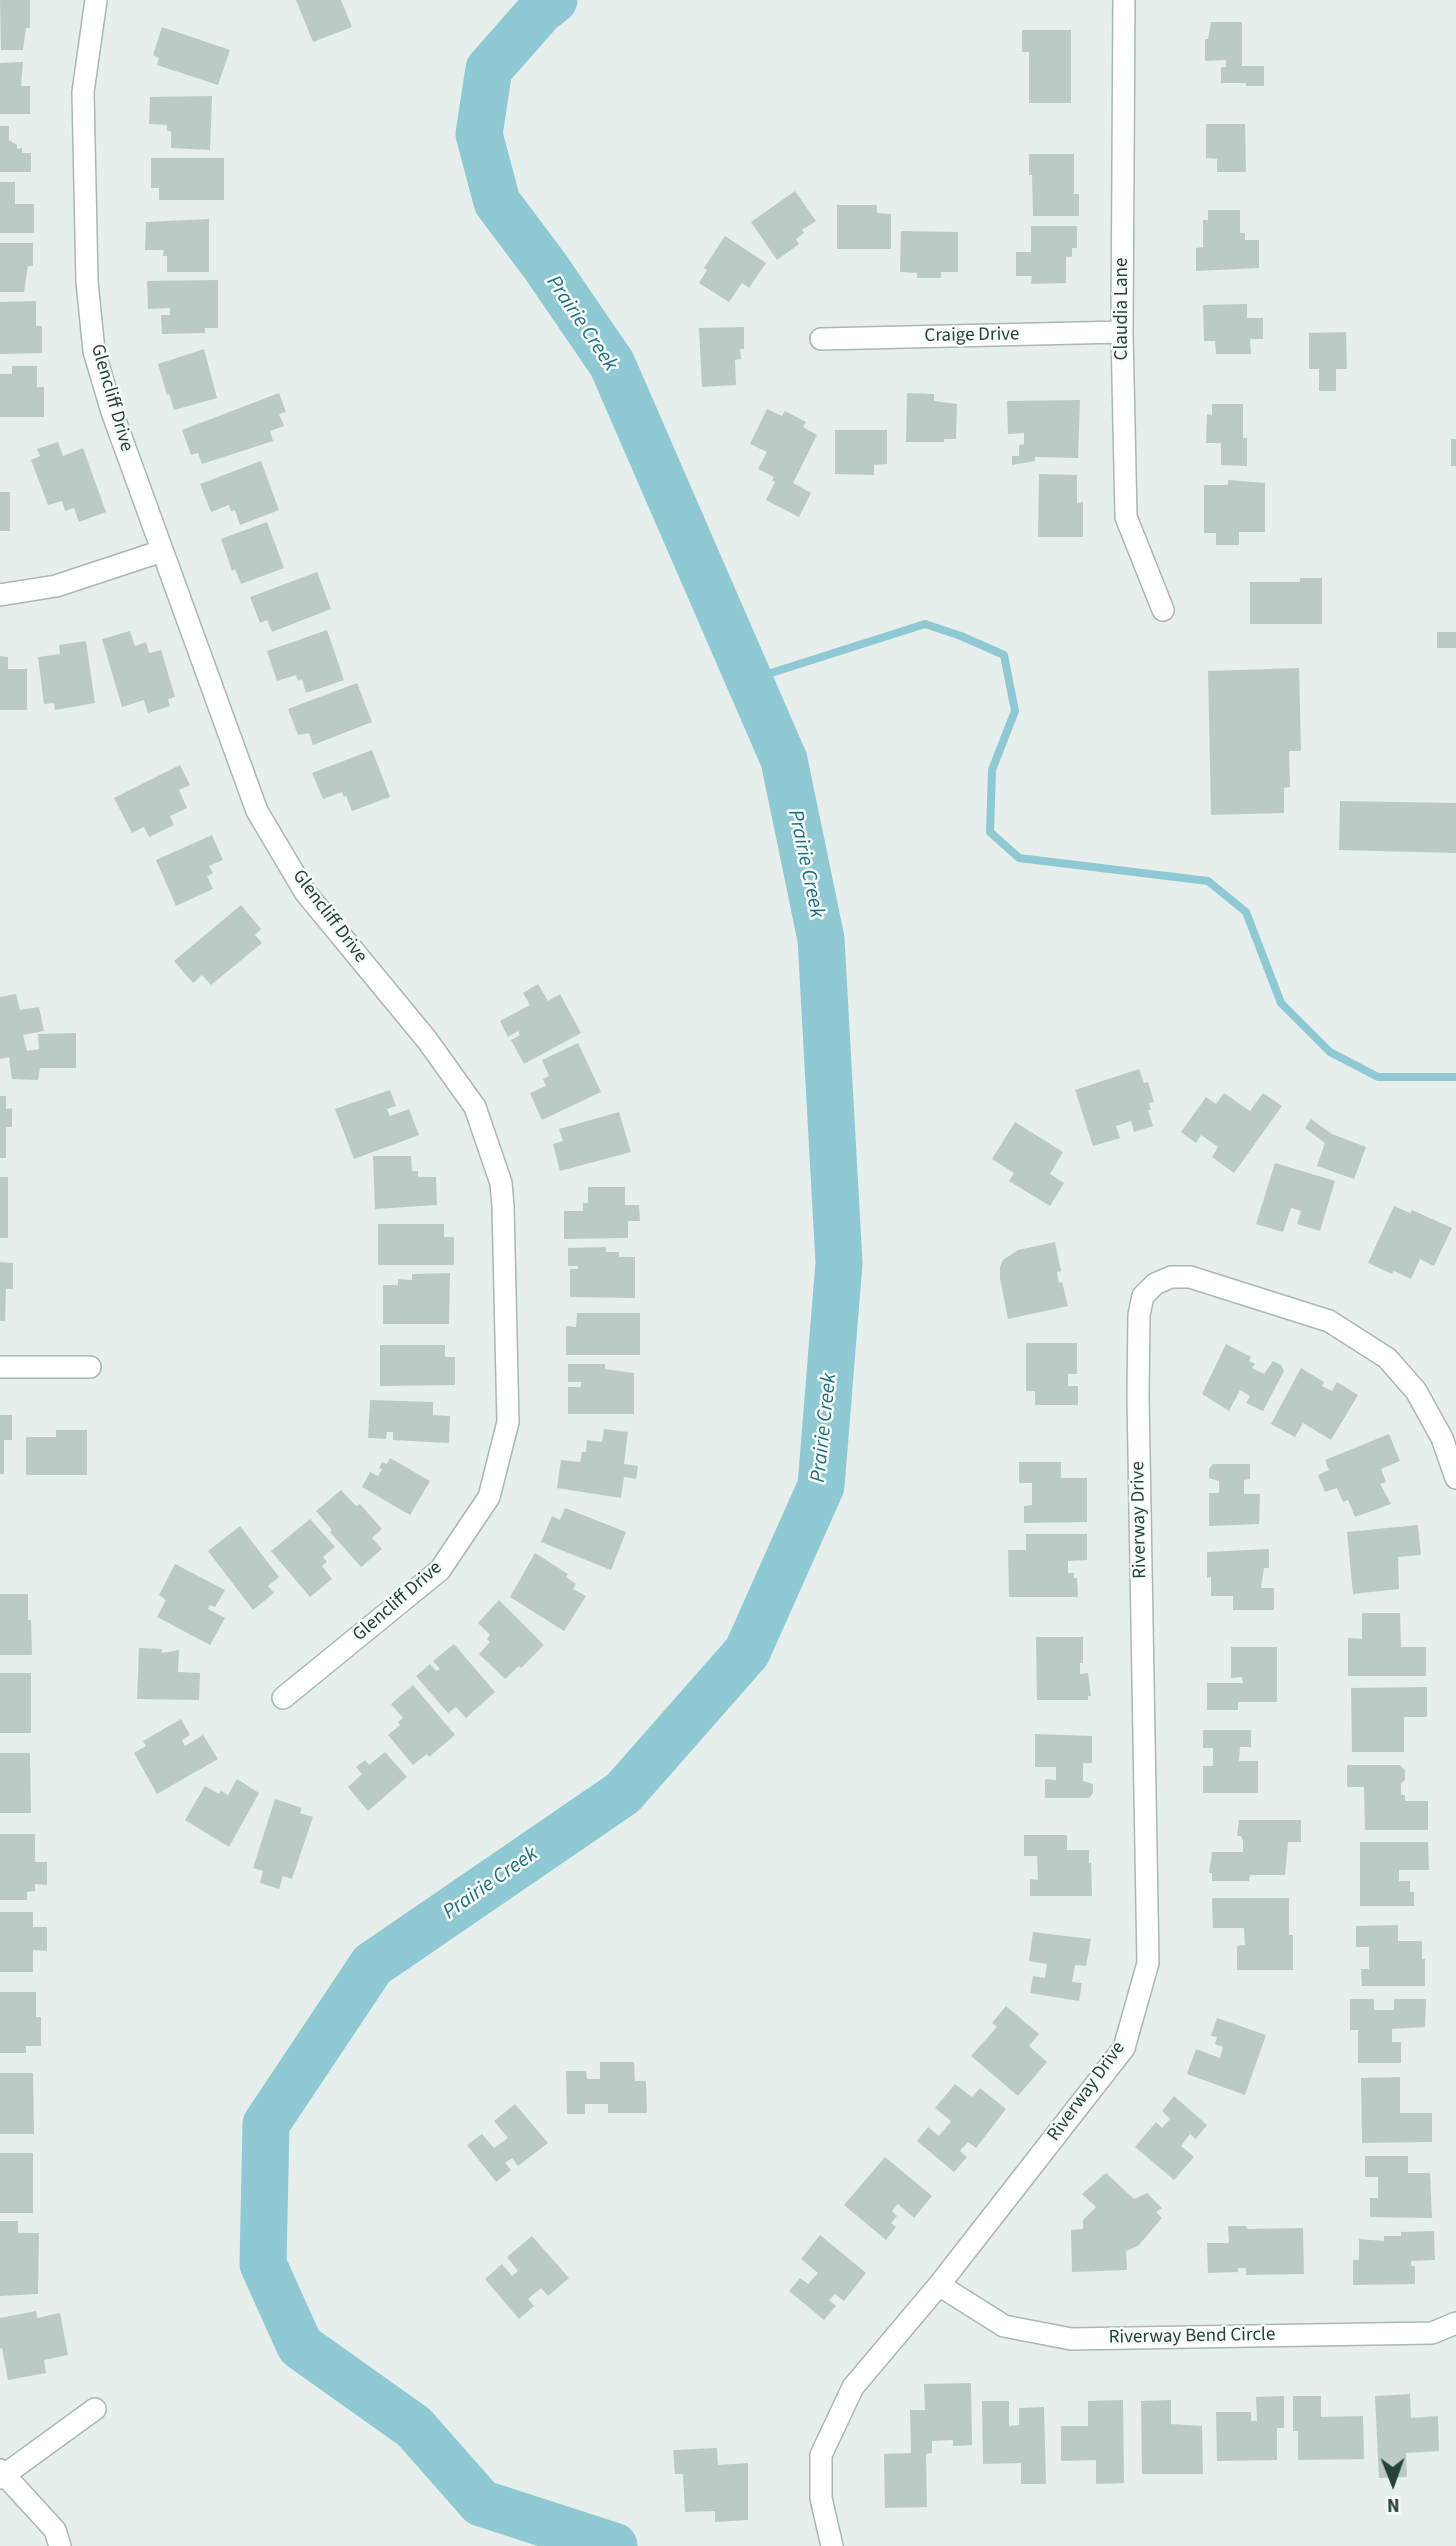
<!DOCTYPE html>
<html>
<head>
<meta charset="utf-8">
<style>
  body { margin:0 }
  #map { position:relative; width:1456px; height:2546px; overflow:hidden; background:#e6efeb; font-family:"Source Sans 3",sans-serif }
  canvas { display:block }
  .north { position:absolute; left:1358px; top:2448px; width:70px; height:70px; -webkit-text-stroke:5px #f7fbf9; paint-order:stroke; rotate:179deg; font-size:19px; font-weight:700; line-height:28px; text-align:center; color:#24423a }
  .north::after { content:''; display:block; margin:auto; width:24px; height:32px; background:#24423a; clip-path:polygon(50% 0,100% 100%,50% 72%,0 100%) }
</style>
</head>
<body>
<div id="map">
<canvas width="1456" height="2546"></canvas>
<div class="north">N</div>
</div>
<script>
const c = document.querySelector('canvas').getContext('2d');
c.lineJoin = 'round';
function shape(rows) {
  const path = new Path2D();
  for (const r of rows) {
    path.moveTo(r[0], r[1]);
    for (let i = 2; i < r.length; i += 2) path.lineTo(r[i], r[i + 1]);
  }
  return path;
}
function trace(path, color, width, dash) {
  c.strokeStyle = color;
  c.lineWidth = width;
  c.lineCap = dash ? 'butt' : 'round';
  c.setLineDash(dash || []);
  c.stroke(path);
}
function paint(path, color) {
  c.fillStyle = color;
  c.fill(path, 'evenodd');
}
function drawText(font, color, halo, rows, align = 'center') {
  c.font = font + ' "Source Sans 3",sans-serif';
  c.lineWidth = 5;
  c.setLineDash([]);
  c.textBaseline = 'middle';
  c.strokeStyle = halo;
  c.fillStyle = color;
  for (const [text, x, y, turn = 0] of rows) {
    c.save();
    c.translate(x, y);
    c.rotate((+turn || 0) * Math.PI / 180);
    c.textAlign = isNaN(turn) ? turn : align;
    if (halo) c.strokeText(text, 0, 0);
    c.fillText(text, 0, 0);
    c.restore();
  }
}
const stream = shape([
  [749,680,925,624,961,636,1004,655,1015,711,992,770,990,832,1019,858,1208,881,1246,912,1281,1003,1330,1052,1378,1077,1456,1077]
]);
const river = shape([
  [554,0,541,10,489,69,479,134,497,202,545,266,612,364,784,760,821,939,839,1263,821,1486,747,1652,623,1793,372,1965,266,2124,263,2264,300,2346,414,2427,481,2503,614,2546]
]);
const building = shape([
  [0,0,30,0,30,28,26,28,23,50,1,50],
  [296,0,341,0,352,27,313,42],
  [1211,22,1242,22,1242,66,1264,66,1264,86,1246,86,1246,83,1221,83,1221,67,1226,67,1226,60,1205,61,1205,39,1208,39],
  [162,27,230,50,218,85,157,65,159,58,153,55],
  [1022,30,1071,30,1071,103,1029,103,1029,52,1022,52],
  [23,62,21,86,30,86,30,114,0,114,0,63],
  [212,96,210,150,171,148,171,131,167,131,167,125,149,124,150,97],
  [1206,124,1245,124,1246,172,1217,172,1217,159,1206,158],
  [0,126,9,126,9,140,17,145,17,149,22,148,22,153,31,153,31,172,0,172],
  [1029,154,1074,154,1074,194,1079,194,1079,216,1033,216,1032,175,1029,175],
  [151,158,224,158,224,200,159,200,159,188,151,188],
  [0,182,15,182,15,204,34,204,34,233,0,233],
  [795,191,816,221,802,230,804,233,796,239,799,244,777,260,751,222],
  [837,205,877,205,877,213,891,214,891,249,837,249],
  [1208,210,1240,210,1240,233,1245,233,1245,240,1259,240,1259,268,1196,271,1196,248,1203,247,1203,220,1208,220],
  [209,219,209,272,167,272,167,256,163,256,164,250,145,250,146,222],
  [1031,226,1077,226,1077,248,1072,248,1072,257,1066,257,1066,283,1031,284,1032,276,1016,276,1016,252,1031,252],
  [901,231,958,232,958,272,941,272,941,278,917,278,917,273,900,272],
  [725,236,766,263,749,288,742,283,729,302,699,283,707,270,704,268],
  [0,243,33,243,33,266,28,266,24,292,0,292],
  [218,280,218,328,205,328,205,333,162,334,161,315,170,315,170,308,148,309,147,281],
  [36,301,36,326,42,326,42,353,0,354,0,302],
  [1247,304,1247,318,1263,318,1263,339,1250,339,1251,354,1216,354,1215,341,1204,341,1203,305],
  [744,327,744,349,740,349,741,359,735,360,736,385,702,387,699,328],
  [1346,332,1347,369,1336,369,1336,391,1319,391,1319,369,1309,369,1309,333],
  [204,349,217,398,174,410,169,394,167,395,158,364],
  [12,366,37,366,37,387,44,387,44,417,0,417,0,374,12,374],
  [279,393,286,412,279,414,284,426,270,431,273,441,202,464,198,453,191,455,182,430],
  [907,393,934,394,934,401,957,404,956,439,944,439,944,442,906,442],
  [1080,400,1078,458,1035,457,1035,461,1012,465,1012,456,1019,456,1019,445,1024,444,1024,433,1008,434,1007,401],
  [1212,404,1243,404,1243,438,1247,438,1247,466,1221,465,1221,443,1206,443,1207,414,1212,415],
  [767,409,782,416,785,411,806,422,803,427,817,435,793,483,811,493,799,517,766,500,775,482,772,481,774,477,758,469,767,452,750,444],
  [835,430,887,430,887,464,874,465,874,475,835,474],
  [1451,439,1456,439,1456,466,1451,466],
  [58,442,63,456,83,448,106,512,79,522,74,508,65,511,62,501,48,505,31,460,40,456,37,449],
  [261,461,279,510,240,525,235,510,231,511,229,505,211,512,200,484],
  [1039,474,1077,475,1077,503,1083,502,1083,537,1038,537],
  [1228,480,1265,483,1265,532,1239,532,1239,545,1216,545,1216,533,1204,533,1204,485,1228,485],
  [0,492,10,492,10,531,0,531],
  [267,522,284,568,241,584,235,569,232,571,221,539],
  [317,572,331,609,272,632,267,620,260,623,250,597],
  [1300,578,1322,578,1322,624,1250,624,1250,582,1300,582],
  [327,630,344,680,306,693,302,679,298,681,296,675,277,681,267,651],
  [130,631,135,646,146,642,149,653,161,650,175,697,168,699,170,706,148,713,144,700,122,707,102,639],
  [1437,632,1456,632,1456,648,1437,648],
  [86,641,95,703,55,710,54,703,44,704,38,657,60,654,59,645],
  [0,656,8,657,8,669,27,669,27,710,0,710],
  [1299,668,1301,751,1289,751,1290,787,1284,788,1284,813,1211,815,1208,671],
  [357,683,372,722,313,745,309,733,298,735,288,709],
  [372,750,390,797,352,811,346,796,344,797,342,792,323,799,312,773],
  [180,765,190,785,179,790,187,808,170,816,174,825,149,837,144,827,132,833,114,798],
  [1340,801,1456,803,1456,853,1339,850],
  [212,835,223,860,209,866,213,873,207,876,213,889,176,906,156,860],
  [241,905,261,929,255,935,262,943,211,985,202,975,193,983,174,961],
  [538,984,548,1001,560,994,581,1033,524,1064,511,1040,520,1035,518,1031,508,1037,500,1021,530,1005,523,993],
  [16,994,20,1010,39,1007,44,1031,23,1035,27,1051,39,1049,38,1034,76,1033,76,1068,40,1068,38,1080,12,1079,9,1057,0,1059,0,997],
  [578,1043,601,1092,542,1120,530,1093,546,1086,543,1079,549,1076,542,1060],
  [1139,1069,1144,1083,1148,1082,1154,1102,1149,1103,1151,1110,1148,1110,1153,1126,1134,1132,1131,1121,1116,1126,1120,1138,1093,1146,1075,1090],
  [390,1090,396,1106,387,1109,390,1116,409,1109,419,1135,354,1159,335,1109],
  [1224,1093,1250,1111,1263,1093,1282,1106,1234,1173,1212,1157,1218,1147,1201,1135,1196,1143,1181,1132,1206,1097,1216,1104],
  [0,1096,6,1096,6,1109,12,1108,12,1127,6,1127,6,1158,0,1158],
  [619,1112,631,1152,560,1171,553,1144,563,1141,559,1129],
  [1311,1119,1332,1134,1366,1147,1354,1179,1317,1166,1325,1143,1305,1128],
  [1015,1122,1063,1152,1050,1174,1064,1183,1050,1206,1009,1181,1014,1173,992,1159],
  [373,1156,411,1156,412,1171,418,1171,418,1177,436,1177,437,1205,375,1209],
  [1275,1163,1335,1181,1320,1231,1297,1224,1301,1211,1291,1208,1283,1232,1256,1224],
  [0,1177,8,1177,8,1238,0,1238],
  [588,1187,625,1187,625,1205,639,1205,640,1221,628,1221,628,1238,564,1239,564,1211,583,1211,583,1203,588,1203],
  [1394,1206,1410,1213,1412,1210,1452,1228,1434,1266,1420,1259,1411,1279,1394,1271,1392,1274,1368,1263],
  [378,1224,444,1224,444,1237,454,1237,454,1265,378,1265],
  [1055,1242,1061,1271,1057,1272,1059,1283,1062,1282,1068,1306,1008,1319,1000,1278,1000,1267,1003,1260,1018,1250],
  [606,1247,606,1252,619,1252,619,1257,635,1257,635,1298,570,1297,570,1269,578,1269,578,1266,568,1266,568,1248],
  [0,1262,13,1263,13,1289,6,1289,5,1321,0,1321],
  [450,1273,449,1324,383,1324,383,1285,398,1285,398,1279,412,1280,412,1274],
  [577,1313,640,1313,640,1355,566,1355,566,1326,576,1327],
  [1026,1343,1077,1343,1077,1374,1068,1374,1068,1386,1078,1386,1078,1405,1035,1405,1035,1391,1026,1391],
  [1226,1344,1251,1357,1249,1361,1255,1364,1252,1368,1264,1374,1273,1361,1281,1365,1284,1371,1263,1411,1246,1403,1250,1396,1240,1390,1229,1411,1202,1394],
  [380,1345,445,1345,445,1357,455,1357,455,1385,380,1386],
  [568,1364,605,1364,605,1369,634,1373,634,1414,568,1414,568,1387,581,1387,581,1382,568,1382],
  [1301,1368,1324,1382,1322,1386,1332,1391,1337,1382,1358,1395,1331,1440,1303,1423,1295,1437,1271,1424],
  [370,1400,433,1402,433,1415,450,1416,449,1443,393,1440,393,1432,387,1432,386,1439,368,1438],
  [0,1415,12,1415,12,1440,4,1440,4,1474,0,1474],
  [604,1429,628,1432,624,1464,638,1466,636,1479,624,1477,621,1498,557,1488,561,1460,580,1462,582,1452,586,1452,587,1440,602,1442],
  [56,1430,87,1430,87,1475,26,1475,26,1437,56,1437],
  [1389,1434,1400,1461,1381,1469,1386,1482,1380,1484,1391,1504,1355,1517,1348,1500,1343,1502,1337,1488,1325,1492,1318,1475,1329,1470,1325,1460],
  [390,1458,430,1481,410,1515,362,1487,370,1472,378,1476,382,1469,379,1468,382,1462,387,1464],
  [1019,1462,1061,1462,1061,1478,1087,1478,1087,1522,1024,1523,1024,1506,1032,1505,1032,1483,1019,1483],
  [1213,1464,1250,1464,1250,1479,1244,1480,1244,1494,1260,1494,1259,1524,1209,1526,1209,1493,1219,1493,1219,1481,1209,1478,1209,1469],
  [341,1490,356,1506,360,1504,382,1529,372,1538,382,1549,361,1567,330,1532,332,1530,316,1511],
  [565,1508,626,1532,611,1570,541,1542,552,1516,560,1520],
  [310,1519,335,1547,323,1557,327,1562,322,1566,332,1579,310,1597,271,1551],
  [1418,1525,1421,1555,1398,1557,1399,1589,1353,1594,1347,1532],
  [240,1526,279,1577,268,1586,274,1593,253,1610,208,1551],
  [1026,1534,1087,1534,1087,1560,1068,1561,1068,1573,1074,1573,1074,1578,1077,1578,1078,1597,1009,1597,1008,1550,1026,1550],
  [1269,1549,1269,1568,1264,1568,1261,1588,1274,1588,1274,1610,1233,1610,1233,1596,1211,1596,1211,1577,1207,1578,1207,1552],
  [535,1553,568,1574,566,1577,576,1584,573,1589,586,1596,564,1631,510,1597],
  [175,1564,225,1590,215,1607,210,1605,208,1609,225,1618,210,1645,157,1617,166,1600,159,1595],
  [0,1594,28,1594,28,1620,31,1620,32,1655,0,1655],
  [499,1600,544,1645,521,1668,519,1666,505,1679,479,1654,490,1642,487,1639,490,1635,478,1623],
  [1362,1613,1400,1613,1401,1647,1426,1647,1426,1676,1348,1676,1348,1638,1362,1639],
  [1036,1637,1083,1637,1083,1663,1080,1663,1080,1674,1088,1673,1091,1696,1088,1696,1088,1700,1037,1700],
  [454,1644,495,1692,466,1718,456,1707,448,1713,416,1676,430,1664,436,1671,440,1669,433,1661],
  [1231,1647,1277,1647,1277,1702,1238,1702,1238,1710,1207,1710,1207,1683,1243,1683,1242,1677,1231,1678],
  [139,1648,162,1649,162,1653,179,1650,178,1672,200,1673,199,1700,137,1699],
  [0,1673,31,1673,31,1733,0,1733],
  [413,1685,455,1735,429,1757,427,1754,413,1765,388,1735,400,1725,398,1722,403,1718,391,1704],
  [1427,1687,1427,1717,1404,1717,1404,1752,1352,1752,1351,1688],
  [181,1719,190,1735,182,1740,185,1746,203,1735,218,1759,157,1794,134,1753,146,1746,143,1741],
  [1203,1730,1251,1730,1251,1747,1240,1747,1239,1761,1258,1761,1258,1793,1203,1793,1203,1766,1213,1766,1213,1748,1203,1748],
  [1035,1734,1092,1736,1092,1763,1083,1763,1083,1781,1093,1784,1093,1793,1089,1798,1045,1798,1045,1779,1056,1780,1056,1767,1035,1767],
  [385,1752,407,1777,368,1811,348,1787,362,1774,356,1767,365,1760,369,1765],
  [0,1753,30,1753,31,1813,0,1813],
  [1347,1765,1400,1765,1405,1770,1405,1780,1401,1783,1401,1795,1405,1795,1405,1801,1428,1801,1428,1830,1365,1830,1364,1787,1347,1787],
  [237,1779,259,1793,229,1847,185,1820,205,1786,219,1794,221,1791,228,1795],
  [275,1799,302,1808,300,1813,313,1817,292,1879,283,1876,279,1889,260,1883,263,1871,253,1868],
  [1239,1820,1301,1820,1301,1842,1288,1842,1285,1875,1250,1875,1249,1881,1212,1881,1212,1873,1209,1873,1212,1852,1243,1852,1243,1841,1241,1836,1237,1836],
  [0,1834,35,1834,35,1862,47,1862,47,1885,35,1884,35,1891,27,1892,27,1900,0,1900],
  [1024,1835,1067,1835,1067,1850,1089,1850,1089,1863,1091,1863,1092,1896,1030,1896,1030,1879,1038,1880,1037,1856,1024,1856],
  [1360,1842,1428,1842,1429,1870,1399,1870,1399,1881,1410,1881,1410,1892,1414,1892,1414,1906,1360,1906],
  [1212,1898,1289,1898,1289,1935,1293,1935,1293,1970,1237,1970,1237,1946,1245,1945,1244,1928,1213,1928],
  [0,1912,33,1912,33,1927,47,1927,47,1951,33,1950,33,1972,0,1972],
  [1398,1925,1398,1941,1422,1941,1422,1959,1425,1959,1425,1986,1362,1986,1361,1969,1369,1969,1369,1947,1356,1947,1356,1926],
  [1033,1932,1091,1939,1086,1966,1075,1965,1072,1982,1082,1983,1079,2001,1030,1993,1033,1976,1045,1978,1047,1964,1029,1961],
  [0,1992,36,1992,36,2017,41,2017,41,2046,26,2046,26,2053,0,2053],
  [1350,1999,1374,1999,1374,2010,1394,2010,1394,1999,1426,1999,1425,2027,1392,2029,1392,2042,1401,2042,1401,2063,1358,2063,1358,2030,1350,2030],
  [1006,2006,1039,2034,1029,2046,1047,2062,1018,2096,971,2056,997,2027,992,2023],
  [1217,2018,1266,2035,1245,2095,1187,2074,1196,2049,1220,2058,1223,2047,1215,2044,1217,2037,1211,2036],
  [600,2062,634,2062,635,2081,646,2081,647,2113,608,2113,608,2104,585,2104,585,2114,567,2114,566,2071,586,2071,587,2079,600,2079],
  [0,2073,33,2073,34,2134,0,2134],
  [1400,2077,1400,2113,1432,2113,1432,2142,1362,2143,1361,2078],
  [955,2084,972,2097,980,2088,1006,2109,976,2148,968,2142,960,2151,967,2157,954,2172,917,2141,928,2127,939,2136,951,2121,935,2108],
  [1174,2096,1207,2125,1196,2139,1190,2134,1181,2146,1194,2157,1174,2180,1135,2147,1156,2122,1162,2128,1170,2119,1162,2111],
  [515,2104,548,2143,518,2166,512,2158,505,2163,511,2170,496,2182,467,2145,482,2134,494,2148,508,2138,494,2121],
  [0,2153,33,2153,33,2213,0,2213],
  [1365,2156,1408,2156,1408,2173,1430,2173,1432,2218,1370,2217,1370,2198,1378,2198,1378,2177,1365,2177],
  [885,2157,932,2196,914,2218,898,2204,892,2211,897,2216,891,2223,896,2227,886,2240,844,2205],
  [1106,2173,1134,2199,1147,2193,1162,2208,1156,2212,1162,2218,1138,2246,1126,2251,1127,2270,1072,2272,1071,2230,1083,2229,1083,2220,1096,2207,1082,2194],
  [0,2221,18,2221,18,2233,39,2233,38,2294,0,2296],
  [1228,2226,1246,2226,1247,2229,1303,2228,1304,2274,1246,2275,1246,2268,1238,2268,1238,2272,1208,2273,1207,2243,1229,2243],
  [1434,2231,1435,2260,1411,2261,1411,2266,1415,2266,1415,2284,1353,2285,1353,2260,1359,2260,1359,2239,1384,2241,1384,2236,1401,2236,1401,2232],
  [820,2235,866,2273,844,2301,835,2294,829,2300,836,2306,824,2320,789,2291,800,2278,808,2284,818,2273,801,2259],
  [532,2236,569,2278,548,2296,541,2288,528,2299,534,2306,519,2319,485,2279,502,2264,512,2276,518,2271,507,2257],
  [36,2311,37,2318,60,2313,68,2355,44,2360,46,2373,8,2380,2,2348,0,2349,0,2318],
  [971,2383,972,2445,953,2446,953,2440,932,2441,932,2453,926,2454,927,2507,885,2508,884,2454,911,2453,910,2410,925,2410,924,2384],
  [1410,2394,1411,2418,1438,2416,1439,2451,1406,2453,1407,2477,1379,2478,1375,2396],
  [1284,2396,1284,2428,1277,2428,1277,2460,1217,2461,1216,2412,1251,2412,1251,2421,1257,2421,1256,2397],
  [1293,2396,1321,2396,1321,2417,1363,2416,1364,2459,1298,2460,1298,2431,1293,2431],
  [1123,2400,1124,2483,1096,2484,1096,2460,1061,2461,1061,2426,1088,2426,1088,2401],
  [1171,2400,1171,2424,1202,2426,1203,2474,1142,2474,1141,2401],
  [982,2401,1009,2401,1009,2426,1019,2425,1019,2408,1044,2407,1046,2484,1021,2484,1021,2463,983,2464],
  [717,2448,718,2465,748,2463,748,2520,715,2522,715,2511,685,2512,683,2474,675,2474,673,2450]
]);
const street = shape([
  [96,0,83,92,87,282,94,351,112,412,257,811,305,892,427,1040,475,1107,501,1183,503,1206,508,1422,489,1497,440,1570,283,1698],
  [1124,0,1122,332,1126,517,1163,610],
  [821,339,1122,332],
  [0,595,56,586,162,551],
  [0,1367,90,1367],
  [939,2285,1004,2326,1071,2339,1432,2333,1456,2323],
  [0,2470,55,2530,60,2546],
  [0,2478,95,2409],
  [832,2546,821,2498,821,2455,853,2387,939,2285,1124,2048,1148,1963,1138,1396,1139,1315,1143,1296,1155,1284,1171,1277,1190,1277,1329,1321,1387,1358,1416,1391,1442,1438,1456,1478]
]);
const streetNames = [
  ["Claudia Lane",1123,309,-90],
  ["Craige Drive",972,336,-1],
  ["Glencliff Drive",111,398,74],
  ["Glencliff Drive",329,917,53],
  ["Riverway Drive",1140,1520,-91],
  ["Glencliff Drive",398,1602,-41],
  ["Riverway Drive",1087,2092,-54],
  ["Riverway Bend Circle",1192,2337,-1]
];
const waterNames = [
  ["Prairie Creek",581,324,56],
  ["Prairie Creek",805,864,78],
  ["Prairie Creek",825,1428,-84],
  ["Prairie Creek",491,1884,-35]
];
trace(stream, '#8ec9d4', 8);
trace(river, '#8ec9d4', 47);
paint(building, '#bbcac4');
trace(street, '#a8b8b2', 24);
trace(street, '#fff', 21);
drawText('19px', '#24423a', '#f7fbf9', streetNames);
drawText('italic 21px', '#1c6f80', '#f7fbf9', waterNames);
</script>
</body>
</html>
